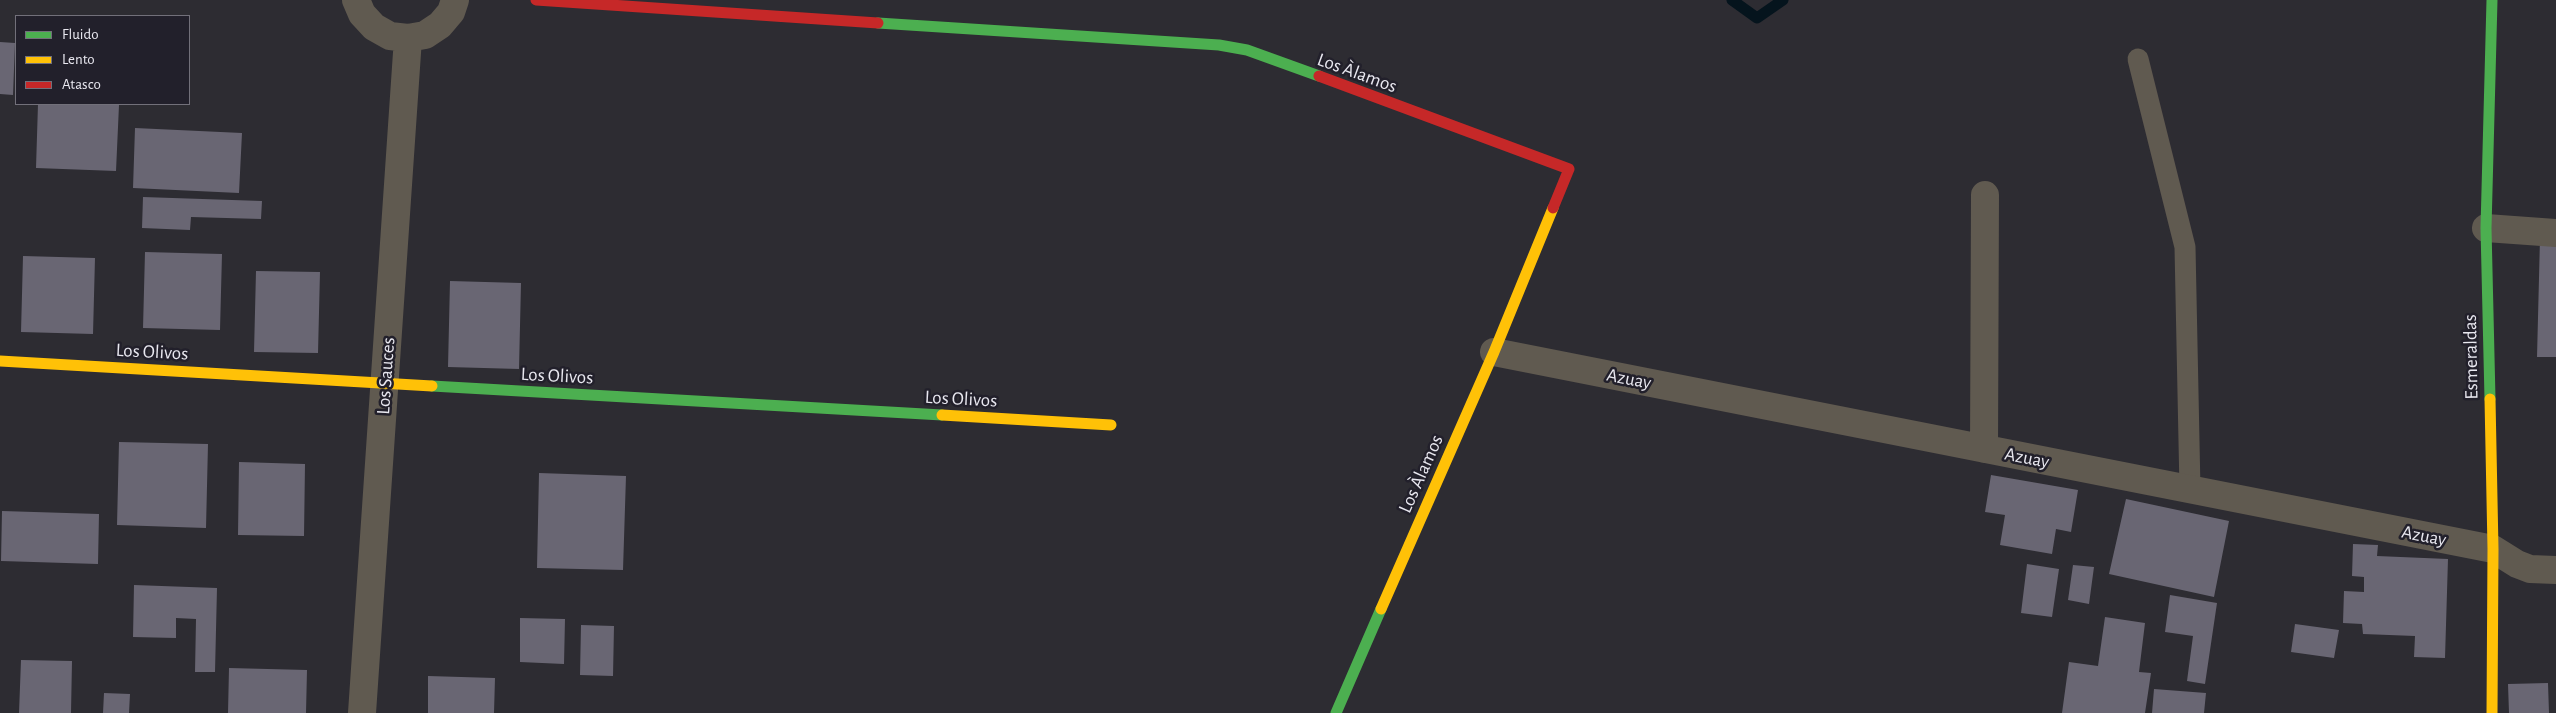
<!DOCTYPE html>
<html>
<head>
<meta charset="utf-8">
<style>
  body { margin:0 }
  #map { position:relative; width:2556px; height:713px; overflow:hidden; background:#2d2c32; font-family:"Alegreya Sans",sans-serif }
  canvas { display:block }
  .legend { position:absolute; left:15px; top:15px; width:175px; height:90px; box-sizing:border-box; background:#22202b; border:1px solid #72707a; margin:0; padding:6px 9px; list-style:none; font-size:15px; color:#e9e8f0 }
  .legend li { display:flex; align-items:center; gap:10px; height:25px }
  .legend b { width:25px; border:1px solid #72707a }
</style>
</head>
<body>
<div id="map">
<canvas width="2556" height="713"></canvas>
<ul class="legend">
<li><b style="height:6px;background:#4caf50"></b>Fluido</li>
<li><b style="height:6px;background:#ffc107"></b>Lento</li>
<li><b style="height:6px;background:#c62828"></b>Atasco</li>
</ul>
</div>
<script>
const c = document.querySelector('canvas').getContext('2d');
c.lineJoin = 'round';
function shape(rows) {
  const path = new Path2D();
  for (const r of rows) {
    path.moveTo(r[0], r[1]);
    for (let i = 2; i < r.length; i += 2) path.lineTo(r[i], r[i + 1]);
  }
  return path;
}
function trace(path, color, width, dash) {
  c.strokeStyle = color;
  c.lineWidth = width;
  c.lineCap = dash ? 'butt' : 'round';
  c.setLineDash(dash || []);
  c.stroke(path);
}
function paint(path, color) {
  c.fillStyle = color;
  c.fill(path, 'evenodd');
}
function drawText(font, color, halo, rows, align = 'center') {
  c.font = font + ' "Alegreya Sans",sans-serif';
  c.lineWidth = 5;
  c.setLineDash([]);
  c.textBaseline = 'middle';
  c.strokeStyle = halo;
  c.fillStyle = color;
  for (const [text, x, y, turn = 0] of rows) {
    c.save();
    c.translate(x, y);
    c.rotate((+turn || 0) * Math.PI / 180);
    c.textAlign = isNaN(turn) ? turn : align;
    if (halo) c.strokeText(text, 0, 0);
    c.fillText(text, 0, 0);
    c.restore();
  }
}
const stream = shape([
  [1732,0,1757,18,1783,0]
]);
const building = shape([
  [0,42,15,43,13,95,0,94],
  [38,104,119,105,116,171,36,168],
  [135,128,242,133,239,193,133,188],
  [143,197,262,201,261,219,191,217,190,230,142,228],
  [2540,238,2556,238,2556,357,2537,357],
  [145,252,222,254,220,330,143,328],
  [23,256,95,258,93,334,21,332],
  [256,271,320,272,318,353,254,352],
  [450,281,521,283,519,369,448,367],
  [119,442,208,444,206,528,117,525],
  [239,462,305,464,304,536,238,535],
  [539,473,626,476,623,570,537,568],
  [1991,475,2078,490,2071,532,2056,529,2052,554,2000,545,2005,515,1985,512],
  [2126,499,2229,521,2214,597,2109,574],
  [2,511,99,514,98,564,1,561],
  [2353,544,2378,545,2377,556,2448,559,2445,658,2414,657,2415,636,2363,634,2362,624,2343,623,2344,591,2364,592,2364,577,2352,576],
  [2027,564,2059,569,2052,617,2021,613],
  [2073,565,2094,567,2089,604,2068,600],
  [134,585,217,588,215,672,195,672,196,619,176,618,176,638,133,637],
  [2170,595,2217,603,2205,684,2187,681,2193,636,2165,632],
  [2105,617,2145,623,2139,672,2151,673,2145,713,2062,713,2069,662,2098,666],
  [520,618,565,619,564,664,520,662],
  [2295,624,2339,630,2334,658,2291,652],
  [581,625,614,626,613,676,580,675],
  [21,660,72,661,71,713,19,713],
  [229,668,307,670,306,713,228,713],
  [428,676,495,678,494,713,428,713],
  [2548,683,2549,713,2509,713,2508,684],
  [2154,689,2206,693,2204,713,2152,713],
  [104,693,130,694,129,713,103,713]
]);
const lane = shape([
  [2138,59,2185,247,2190,490]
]);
const street = shape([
  [356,0,362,14,374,27,390,36,408,38,425,35,440,25,451,12,455,0],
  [2486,228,2556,233],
  [1494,352,2493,549,2517,564,2530,569,2556,570],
  [1984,449,1985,195],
  [362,713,408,38]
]);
const fast = shape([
  [878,23,1219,45,1247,50,1319,76],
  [432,386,942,415],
  [2490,399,2486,228,2492,0],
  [1336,713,1381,609]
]);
const slow = shape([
  [0,361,432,386],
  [2490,399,2493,549,2492,713],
  [942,415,1111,425],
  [1381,609,1494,352,1553,208]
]);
const jam = shape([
  [536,0,878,23],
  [1319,76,1569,169,1553,208]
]);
const streetNames = [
  ["Los Àlamos",1357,73,20],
  ["Los Olivos",152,352,3],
  ["Esmeraldas",2471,357,-91],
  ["Los Sauces",386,376,-86],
  ["Los Olivos",557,376,3],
  ["Azuay",1629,379,11],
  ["Los Olivos",961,399,3],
  ["Azuay",2027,458,11],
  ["Los Àlamos",1421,474,-66],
  ["Azuay",2424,536,11]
];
trace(stream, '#05141d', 11);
paint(building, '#696673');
trace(lane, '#605a50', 21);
trace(street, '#605a50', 28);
trace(fast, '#4caf50', 11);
trace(slow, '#ffc107', 11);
trace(jam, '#c62828', 11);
drawText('19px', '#e9e8f0', '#22202b', streetNames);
</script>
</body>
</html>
